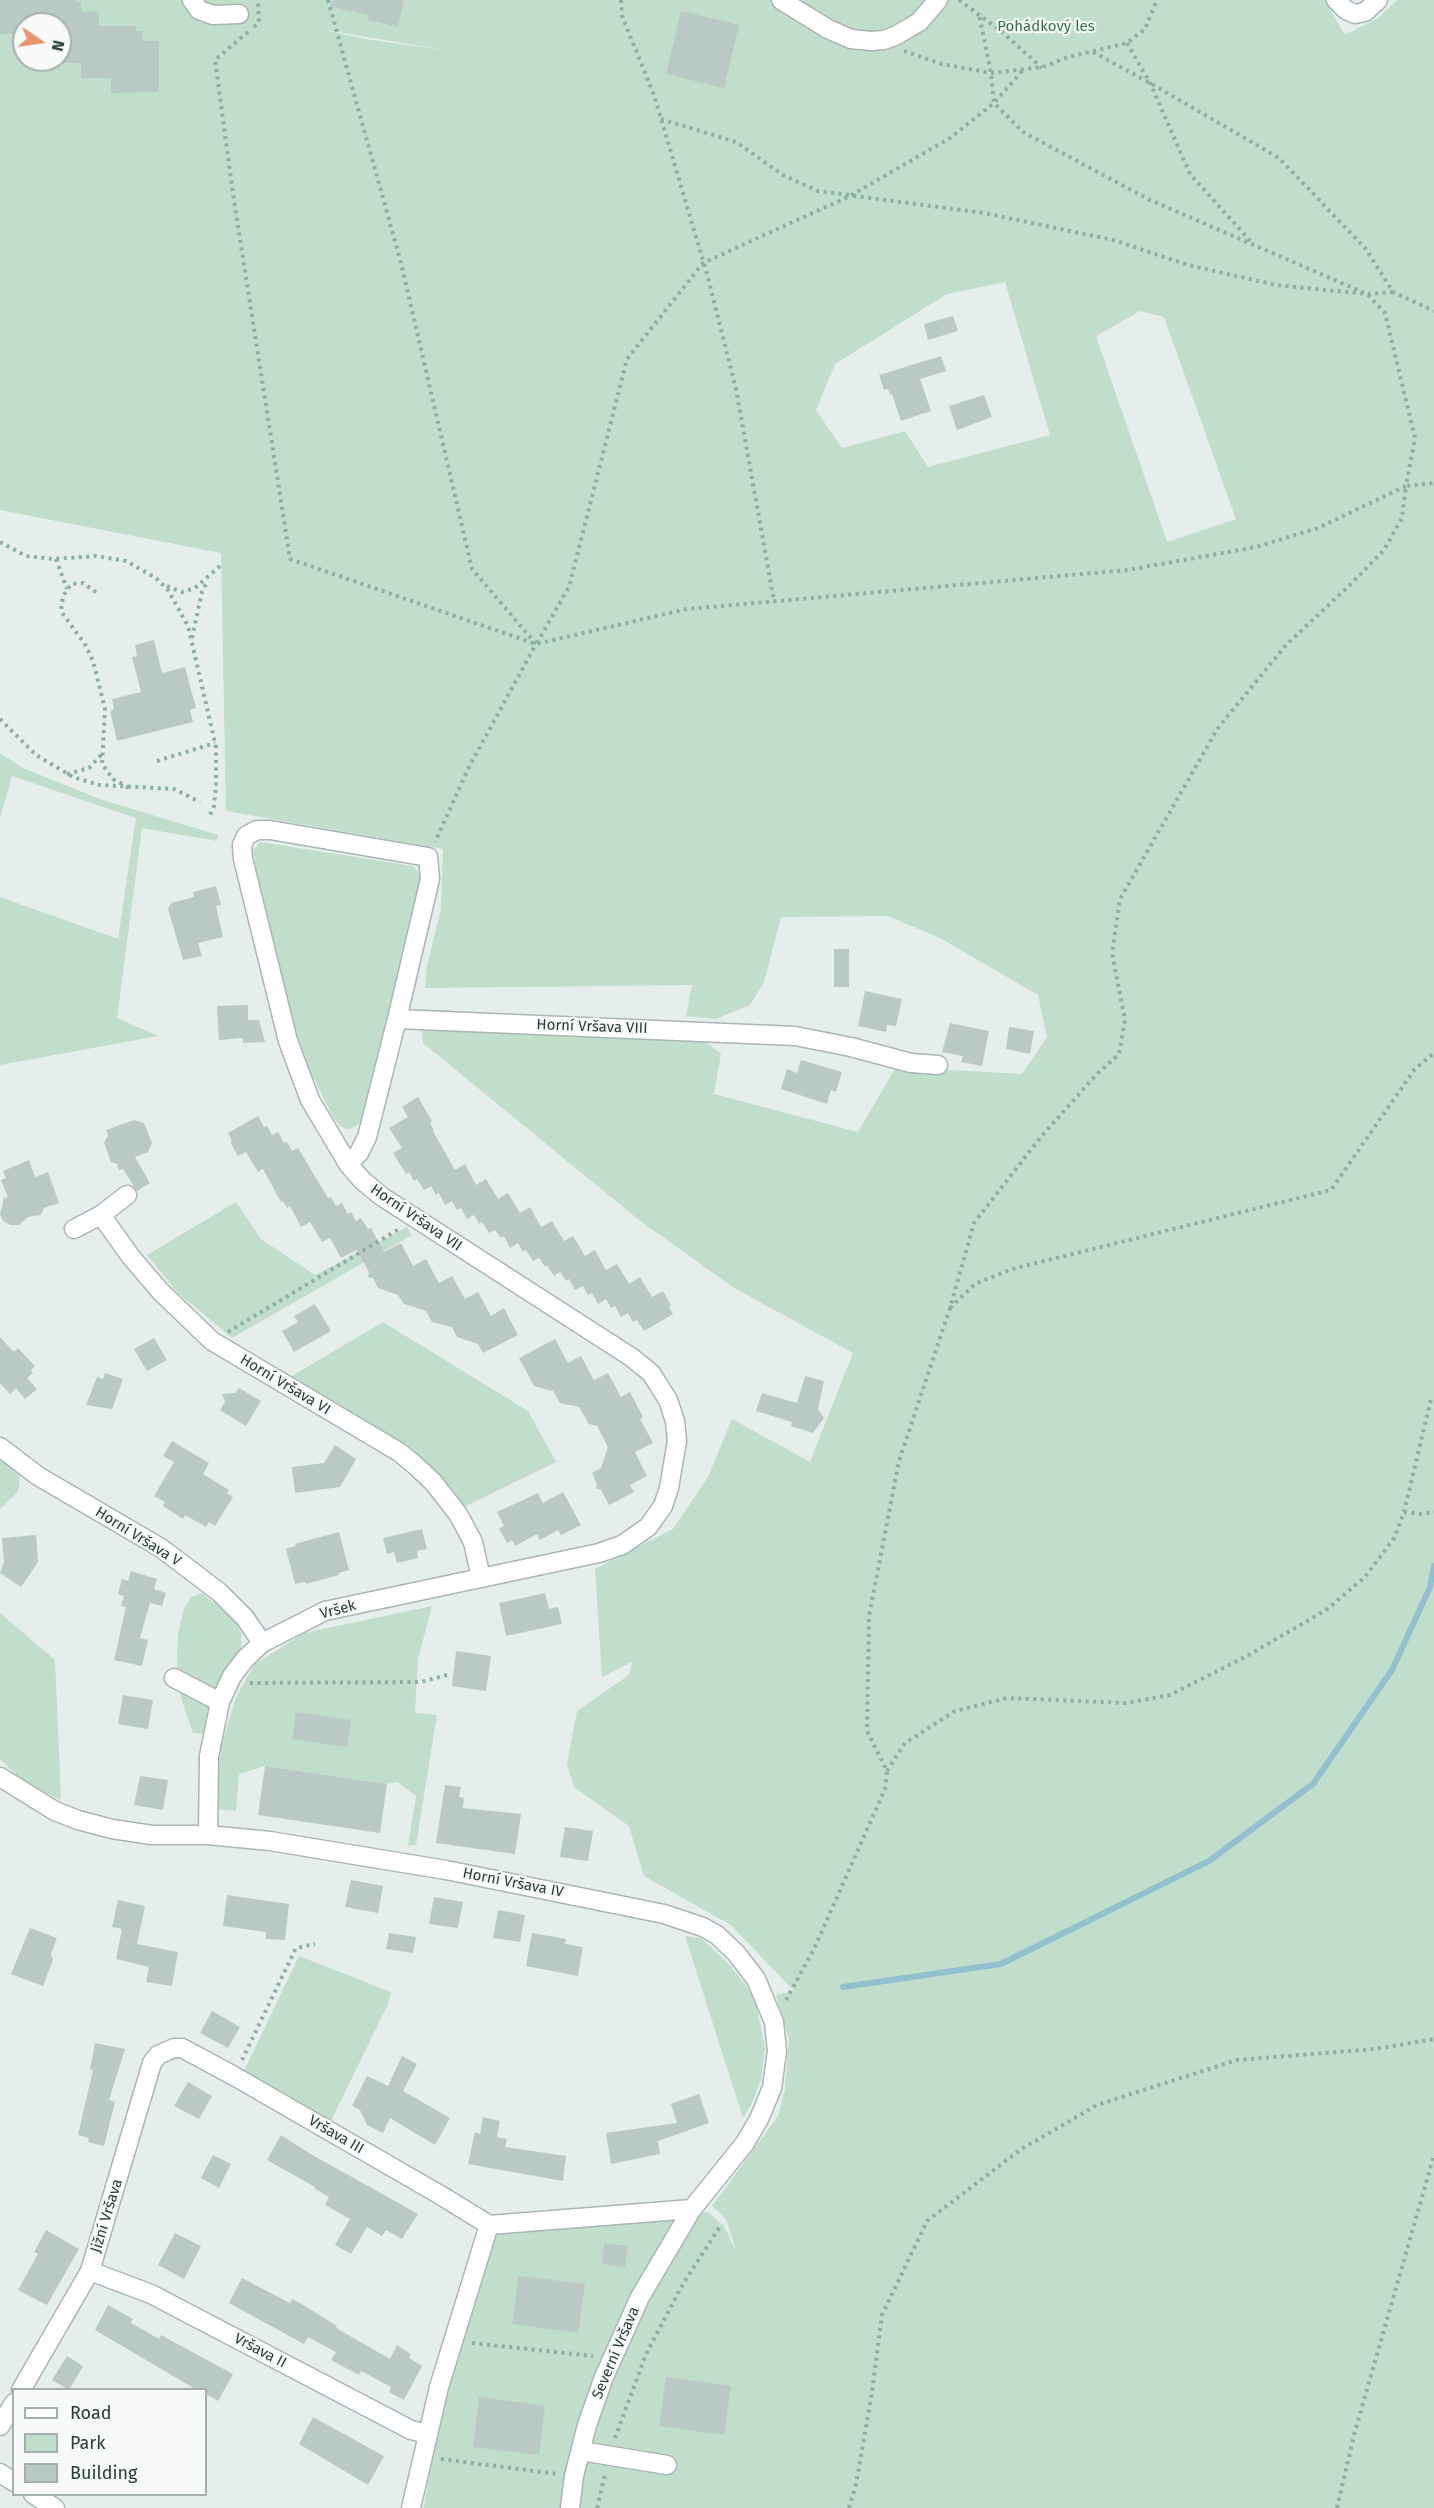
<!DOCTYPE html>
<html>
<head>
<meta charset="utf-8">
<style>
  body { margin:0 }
  #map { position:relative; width:1434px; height:2508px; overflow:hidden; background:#e6eeeb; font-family:"Fira Sans",sans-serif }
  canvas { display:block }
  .legend { position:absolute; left:12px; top:2388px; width:195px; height:108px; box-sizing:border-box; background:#f7faf9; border:2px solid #a3afad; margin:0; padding:8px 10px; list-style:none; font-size:18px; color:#263f3a }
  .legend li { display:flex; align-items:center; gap:12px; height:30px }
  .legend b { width:30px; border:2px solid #a3afad }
  .north { position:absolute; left:12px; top:12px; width:60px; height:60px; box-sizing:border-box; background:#f7faf9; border:2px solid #a3afad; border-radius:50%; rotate:103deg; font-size:16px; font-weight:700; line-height:24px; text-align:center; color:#263f3a }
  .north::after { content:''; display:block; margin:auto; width:21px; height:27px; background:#e8936a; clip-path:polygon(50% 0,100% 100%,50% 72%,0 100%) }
</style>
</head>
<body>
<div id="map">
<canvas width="1434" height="2508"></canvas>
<ul class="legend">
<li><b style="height:8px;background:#fff"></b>Road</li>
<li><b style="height:16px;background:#c1ddcb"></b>Park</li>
<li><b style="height:16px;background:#bbc9c4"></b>Building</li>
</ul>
<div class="north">N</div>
</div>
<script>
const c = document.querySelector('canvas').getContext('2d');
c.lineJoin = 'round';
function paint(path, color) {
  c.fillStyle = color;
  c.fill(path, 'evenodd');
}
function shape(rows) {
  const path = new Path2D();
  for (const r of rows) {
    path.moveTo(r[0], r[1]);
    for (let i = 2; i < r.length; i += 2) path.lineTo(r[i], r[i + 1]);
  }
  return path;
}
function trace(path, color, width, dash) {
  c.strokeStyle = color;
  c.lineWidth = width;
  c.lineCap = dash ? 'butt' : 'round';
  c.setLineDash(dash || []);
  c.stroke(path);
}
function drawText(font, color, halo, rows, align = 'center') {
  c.font = font + ' "Fira Sans",sans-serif';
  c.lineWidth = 4.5;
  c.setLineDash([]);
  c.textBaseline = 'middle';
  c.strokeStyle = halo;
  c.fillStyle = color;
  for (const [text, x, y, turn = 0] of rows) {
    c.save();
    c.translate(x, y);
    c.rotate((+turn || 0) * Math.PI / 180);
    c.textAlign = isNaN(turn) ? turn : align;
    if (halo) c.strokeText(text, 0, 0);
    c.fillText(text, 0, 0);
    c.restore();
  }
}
const green = shape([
  [0,0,1325,0,1343,32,1346,34,1377,19,1397,0,1434,0,1434,2508,424,2508,443,2391,497,2233,708,2212,724,2226,737,2253,726,2219,712,2206,778,2116,785,2089,789,2039,776,1995,794,1991,731,1925,644,1876,629,1826,574,1787,567,1764,577,1711,629,1675,632,1662,602,1677,595,1569,673,1529,708,1477,732,1419,810,1462,853,1353,734,1288,639,1220,423,1043,419,1009,684,1024,721,1054,714,1094,858,1132,896,1067,1022,1074,1047,1037,1038,995,942,939,888,916,781,917,764,982,750,1005,716,1019,686,1016,692,985,425,988,427,966,441,909,443,849,226,811,221,553,0,510],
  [24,24,60,24,60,60,24,60],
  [320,29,449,51,365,39],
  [1005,282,1050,435,928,467,905,431,842,448,816,410,835,364,947,294],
  [1140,311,1164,317,1236,519,1167,542,1096,336],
  [0,753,23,768,100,799,218,835,217,841,142,828,117,1018,158,1036,0,1065,0,897,118,939,136,818,12,776,0,818],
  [260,842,413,866,419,873,421,884,366,1111,360,1123,353,1128,347,1129,340,1126,334,1119,306,1063,294,1025,256,870,253,850],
  [236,1202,261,1239,315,1275,407,1227,412,1235,232,1338,177,1292,147,1255],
  [383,1322,528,1411,556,1462,462,1508,438,1476,409,1448,292,1376],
  [0,1459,20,1476,18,1492,0,1509],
  [202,1593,234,1620,241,1633,241,1650,216,1689,203,1734,193,1733,182,1701,177,1674,177,1657,178,1634,184,1609,191,1597],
  [432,1606,418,1659,415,1713,437,1715,416,1845,408,1846,416,1796,397,1782,387,1784,265,1766,239,1774,236,1811,215,1809,221,1746,236,1697,255,1664,304,1633],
  [0,1613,55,1660,61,1800,24,1782,0,1759],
  [685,1936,701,1938,730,1965,755,1998,765,2048,761,2080,751,2105,743,2118],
  [299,1956,391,1992,388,2004,330,2123,243,2073]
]);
const stream = shape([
  [843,1987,1001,1964,1209,1861,1313,1784,1392,1670,1430,1587,1434,1566]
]);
const building = shape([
  [0,0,75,0,81,2,81,12,99,11,99,26,136,26,136,31,142,31,142,41,159,41,159,92,111,93,111,78,81,78,81,63,60,63,60,24,24,24,24,34,0,34],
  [332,0,404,0,398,27,368,20,369,15,331,7],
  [681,11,739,25,724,88,666,74],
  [953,316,958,331,928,340,924,324],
  [941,356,946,371,920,379,931,411,901,421,892,394,890,395,888,389,884,390,879,375],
  [984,395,992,417,957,430,949,406],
  [154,640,162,673,185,667,196,708,190,710,193,722,117,741,110,711,114,709,112,699,141,692,132,657,137,656,135,645],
  [216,886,221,905,216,906,223,937,198,943,202,956,183,960,168,909,171,903,194,897,193,892],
  [834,949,849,949,849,987,834,987],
  [865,991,902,999,896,1026,887,1025,886,1032,858,1026],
  [248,1005,248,1020,259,1020,265,1042,243,1043,243,1038,219,1040,217,1006],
  [950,1023,989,1031,982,1066,961,1062,963,1056,942,1052],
  [1009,1027,1034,1031,1030,1054,1006,1049],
  [801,1060,842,1072,836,1092,831,1090,827,1104,781,1089,787,1069,797,1073],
  [418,1097,432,1121,430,1123,434,1130,433,1131,455,1170,465,1164,476,1185,486,1179,498,1199,508,1193,520,1213,530,1207,541,1227,552,1221,564,1241,573,1236,585,1256,595,1250,606,1270,617,1264,629,1284,640,1277,652,1297,663,1291,671,1305,669,1307,673,1314,644,1331,637,1320,633,1322,628,1313,621,1317,615,1306,611,1308,606,1299,598,1304,592,1293,588,1295,583,1286,575,1290,569,1279,566,1281,560,1272,554,1276,547,1265,545,1267,539,1258,533,1261,526,1250,523,1252,518,1243,510,1248,504,1236,501,1238,495,1230,489,1233,482,1222,479,1224,474,1215,467,1219,461,1208,457,1210,452,1201,445,1205,439,1193,436,1195,431,1186,424,1190,417,1179,414,1181,409,1172,406,1174,393,1153,402,1148,389,1128,408,1117,402,1107],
  [258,1116,264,1127,267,1126,272,1135,278,1132,284,1143,287,1142,292,1151,298,1148,328,1198,331,1197,336,1206,342,1203,348,1214,351,1212,356,1221,361,1218,368,1229,371,1228,384,1252,401,1243,413,1266,426,1259,439,1283,452,1276,465,1299,478,1292,491,1316,504,1308,518,1335,483,1353,478,1344,457,1337,452,1327,432,1322,426,1311,404,1304,398,1295,378,1288,373,1278,368,1277,369,1272,357,1250,341,1258,330,1238,322,1242,310,1222,301,1227,290,1206,287,1208,283,1201,281,1202,263,1169,258,1172,246,1152,238,1156,230,1142,232,1141,228,1133],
  [134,1120,144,1123,152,1143,148,1152,135,1157,150,1183,137,1191,123,1169,119,1170,117,1164,111,1162,104,1142,108,1136,106,1130],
  [29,1160,35,1177,48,1172,59,1203,44,1208,41,1215,28,1217,19,1225,10,1225,3,1221,0,1214,4,1198,8,1197,1,1180,6,1178,3,1171],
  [315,1304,331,1331,294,1352,282,1331,298,1322,294,1316],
  [0,1337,14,1352,18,1348,35,1366,31,1370,33,1373,27,1378,37,1389,25,1399,16,1388,10,1394,0,1383],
  [154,1338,167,1360,147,1371,134,1349],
  [555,1339,568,1363,581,1356,594,1380,608,1373,621,1397,630,1392,643,1417,640,1419,653,1443,635,1452,647,1476,630,1485,634,1492,609,1505,601,1490,596,1488,597,1484,592,1473,601,1468,608,1447,597,1426,589,1424,579,1407,560,1403,553,1391,534,1386,519,1358],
  [105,1373,123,1379,112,1409,86,1405,97,1377,103,1379],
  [805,1376,824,1381,818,1409,824,1418,813,1433,791,1426,792,1422,756,1411,762,1393,797,1403],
  [239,1388,261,1401,246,1426,220,1410,225,1402,222,1394,235,1393],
  [172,1441,209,1463,203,1474,229,1490,227,1493,233,1497,215,1526,209,1522,206,1527,185,1515,183,1519,163,1506,165,1502,154,1496,174,1462,163,1456],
  [335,1445,356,1459,340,1487,295,1493,292,1467,324,1463],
  [563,1492,581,1525,561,1535,558,1530,540,1540,537,1534,515,1546,512,1540,507,1543,499,1529,504,1526,497,1512,538,1493,543,1503],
  [422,1529,427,1549,417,1551,418,1558,397,1563,394,1552,387,1554,383,1538],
  [339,1532,349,1570,339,1573,339,1575,306,1584,305,1582,295,1584,286,1549,296,1546,295,1544],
  [36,1535,38,1562,21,1587,0,1573,4,1562,2,1538],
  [131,1571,157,1579,154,1589,166,1593,162,1606,150,1603,140,1638,148,1640,142,1666,114,1660,126,1607,121,1606,124,1596,118,1594,122,1579,128,1581],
  [545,1593,549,1609,558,1607,562,1624,506,1636,499,1603],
  [456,1651,491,1656,486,1691,452,1686],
  [123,1695,153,1700,148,1729,118,1724],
  [296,1712,351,1720,347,1747,292,1739],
  [265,1766,387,1784,380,1833,258,1815],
  [140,1776,168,1780,163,1810,134,1805],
  [445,1785,461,1787,459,1797,464,1798,463,1808,521,1814,515,1854,436,1843],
  [565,1827,593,1831,588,1861,560,1857],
  [351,1880,383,1886,378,1913,345,1907],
  [227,1895,289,1904,285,1940,266,1939,266,1932,223,1926],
  [434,1897,463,1902,458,1928,429,1924],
  [118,1900,145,1906,137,1944,178,1952,172,1986,146,1982,149,1967,116,1959,122,1929,112,1927],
  [498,1910,525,1915,520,1942,493,1938],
  [30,1928,57,1938,51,1954,53,1960,43,1986,11,1974],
  [389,1933,416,1937,413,1953,386,1949],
  [532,1933,566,1939,565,1944,583,1947,578,1976,526,1966],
  [212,2011,240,2027,228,2048,200,2033],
  [95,2043,125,2049,109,2100,115,2102,104,2146,88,2142,89,2138,78,2135,93,2070,90,2069],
  [402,2056,417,2064,403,2091,450,2118,435,2145,390,2118,383,2133,367,2125,360,2110,352,2106,367,2076,388,2086],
  [188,2082,212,2096,199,2119,174,2106],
  [699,2094,709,2123,658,2141,660,2154,611,2164,606,2133,677,2123,671,2104],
  [483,2117,500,2121,497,2137,507,2139,505,2147,566,2156,563,2181,468,2164,475,2132,480,2134],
  [281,2135,309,2153,418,2214,402,2239,386,2230,382,2236,367,2227,351,2254,335,2245,350,2219,325,2205,329,2197,314,2188,315,2187,267,2160],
  [213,2155,231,2164,219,2188,201,2178],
  [46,2230,79,2249,47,2305,18,2290,38,2254,34,2252],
  [175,2233,201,2246,184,2279,158,2265],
  [604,2243,628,2246,625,2267,602,2264],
  [519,2276,585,2284,578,2333,512,2324],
  [242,2278,290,2303,292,2299,300,2303,337,2326,336,2328,390,2359,397,2345,411,2354,409,2358,422,2366,404,2400,389,2392,391,2387,361,2371,359,2375,331,2360,336,2352,308,2337,304,2344,229,2303],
  [108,2305,133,2319,131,2323,159,2339,161,2335,233,2374,218,2401,206,2394,206,2390,197,2390,95,2330],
  [67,2356,83,2366,69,2390,52,2380],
  [666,2377,731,2386,724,2435,659,2426],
  [479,2397,545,2406,539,2455,473,2447],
  [313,2417,384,2456,368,2485,299,2444]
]);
const path = shape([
  [328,0,401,263,472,569,536,644,469,767,435,842],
  [621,0,622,16,654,95,707,274,736,389,774,601],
  [959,0,1001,31,1042,68],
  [254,27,259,22,258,0],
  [248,32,215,60,233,194,290,559,536,644,687,609,1128,570,1256,547,1318,528,1406,486,1415,438,1385,313,1367,294,1150,200,1023,132,994,103,991,73,979,14],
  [1127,43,1150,83,1190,174,1253,244],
  [904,51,942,64,991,73,1043,67,1068,57,1127,43,1145,29,1157,0],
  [1093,52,1150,83,1279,158,1365,248,1393,292,1434,311],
  [661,119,736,142,783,175,818,191,984,213,1113,240,1188,265,1276,285,1367,294,1393,292],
  [0,542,26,556,53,559,96,556,126,561,156,578,168,590,188,626,216,747,216,784,214,806,210,815],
  [56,559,67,589],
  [167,586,182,592,195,588,220,566],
  [96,592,83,583,71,584,63,596,61,611,86,646,93,661,105,709,102,764,113,779,129,788],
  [192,638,202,592,207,582],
  [537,643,569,587,627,359,703,263,850,196,950,138,994,103,1023,70],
  [0,719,36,755,73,777,99,785,174,789,200,802],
  [157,761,215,743],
  [67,774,89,768,101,755],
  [950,1308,975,1284,1012,1269,1331,1190,1414,1070,1434,1053],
  [228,1332,399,1229],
  [1404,1512,1422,1514,1434,1512],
  [250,1683,421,1682,447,1675],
  [887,1771,905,1743,955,1711,1007,1698,1126,1703,1170,1695,1247,1656,1326,1610,1365,1577,1394,1538,1404,1512,1431,1399],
  [786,2000,814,1949,885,1789,887,1771,867,1731,869,1616,899,1461,950,1308,974,1223,1040,1138,1096,1075,1119,1054,1125,1020,1112,953,1120,899,1218,728,1286,645,1351,584,1384,550,1402,518,1406,486,1434,483],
  [242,2060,296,1948,315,1944],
  [472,2343,593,2356],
  [615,2438,646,2354,683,2284,721,2225],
  [441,2459,558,2474],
  [597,2508,605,2474],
  [849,2508,856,2484,871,2399,882,2315,927,2221,1020,2150,1097,2105,1237,2060,1375,2049,1434,2039],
  [1337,2508,1354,2435,1434,2155]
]);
const minor = shape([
  [192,0,199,10,213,15,239,14],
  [781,0,828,29,851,39,871,41,884,40,895,36,919,22,938,0],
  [1336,0,1346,10,1355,14,1365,12,1378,0],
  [348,1164,359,1153,367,1137,397,1019,795,1036,851,1047,911,1063,938,1065],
  [127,1195,101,1215,131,1257,161,1292,212,1341,399,1452,416,1466,433,1482,458,1514,473,1542,481,1578],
  [74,1229,101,1215],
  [0,1447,38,1476,161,1548,219,1592,245,1618,262,1643],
  [174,1678,220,1702],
  [0,1777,55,1811,78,1820,112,1829,152,1835,208,1835,270,1841,446,1870,664,1914,703,1927,717,1935,736,1953,756,1979,774,2022,777,2051,772,2088,759,2119,745,2143,692,2209,640,2297,604,2377,587,2425,574,2476,570,2508],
  [208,1835,209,1756,220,1702,232,1676,245,1659,262,1643,325,1611,599,1553,622,1545,648,1527,663,1506,669,1488,677,1441,675,1421,668,1400,651,1373,631,1357,381,1196,362,1180,348,1164,310,1100,288,1041,243,859,242,845,246,836,257,830,270,830,428,857,430,879,397,1019],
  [90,2271,151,2294,411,2430,427,2434],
  [21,2390,90,2271,152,2063,158,2055,174,2048,182,2048,234,2076,442,2196,489,2225,692,2209],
  [0,2426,14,2403],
  [581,2451,667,2465],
  [0,2473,14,2482],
  [33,2494,55,2508],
  [411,2508,439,2387,489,2225]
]);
const parkNames = [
  ["Pohádkový les",1046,27]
];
const streetNames = [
  ["Horní Vršava VIII",592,1027,2],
  ["Horní Vršava VII",416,1218,34],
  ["Horní Vršava VI",285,1385,31],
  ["Horní Vršava V",138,1537,32],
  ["Vršek",338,1610,-15],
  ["Horní Vršava IV",513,1883,11],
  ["Vršava III",336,2135,30],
  ["Jižní Vršava",107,2216,-73],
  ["Vršava II",260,2351,28],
  ["Severní Vršava",616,2353,-67]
];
paint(green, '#c1ddcb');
trace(stream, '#93c0ce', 6);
paint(building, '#bbc9c4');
trace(minor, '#a9b6b2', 21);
trace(path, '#89afa6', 4, [3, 4.5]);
trace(minor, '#fff', 18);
drawText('15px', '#337351', '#f7faf9', parkNames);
drawText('15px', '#263f3a', '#f7faf9', streetNames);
</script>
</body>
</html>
